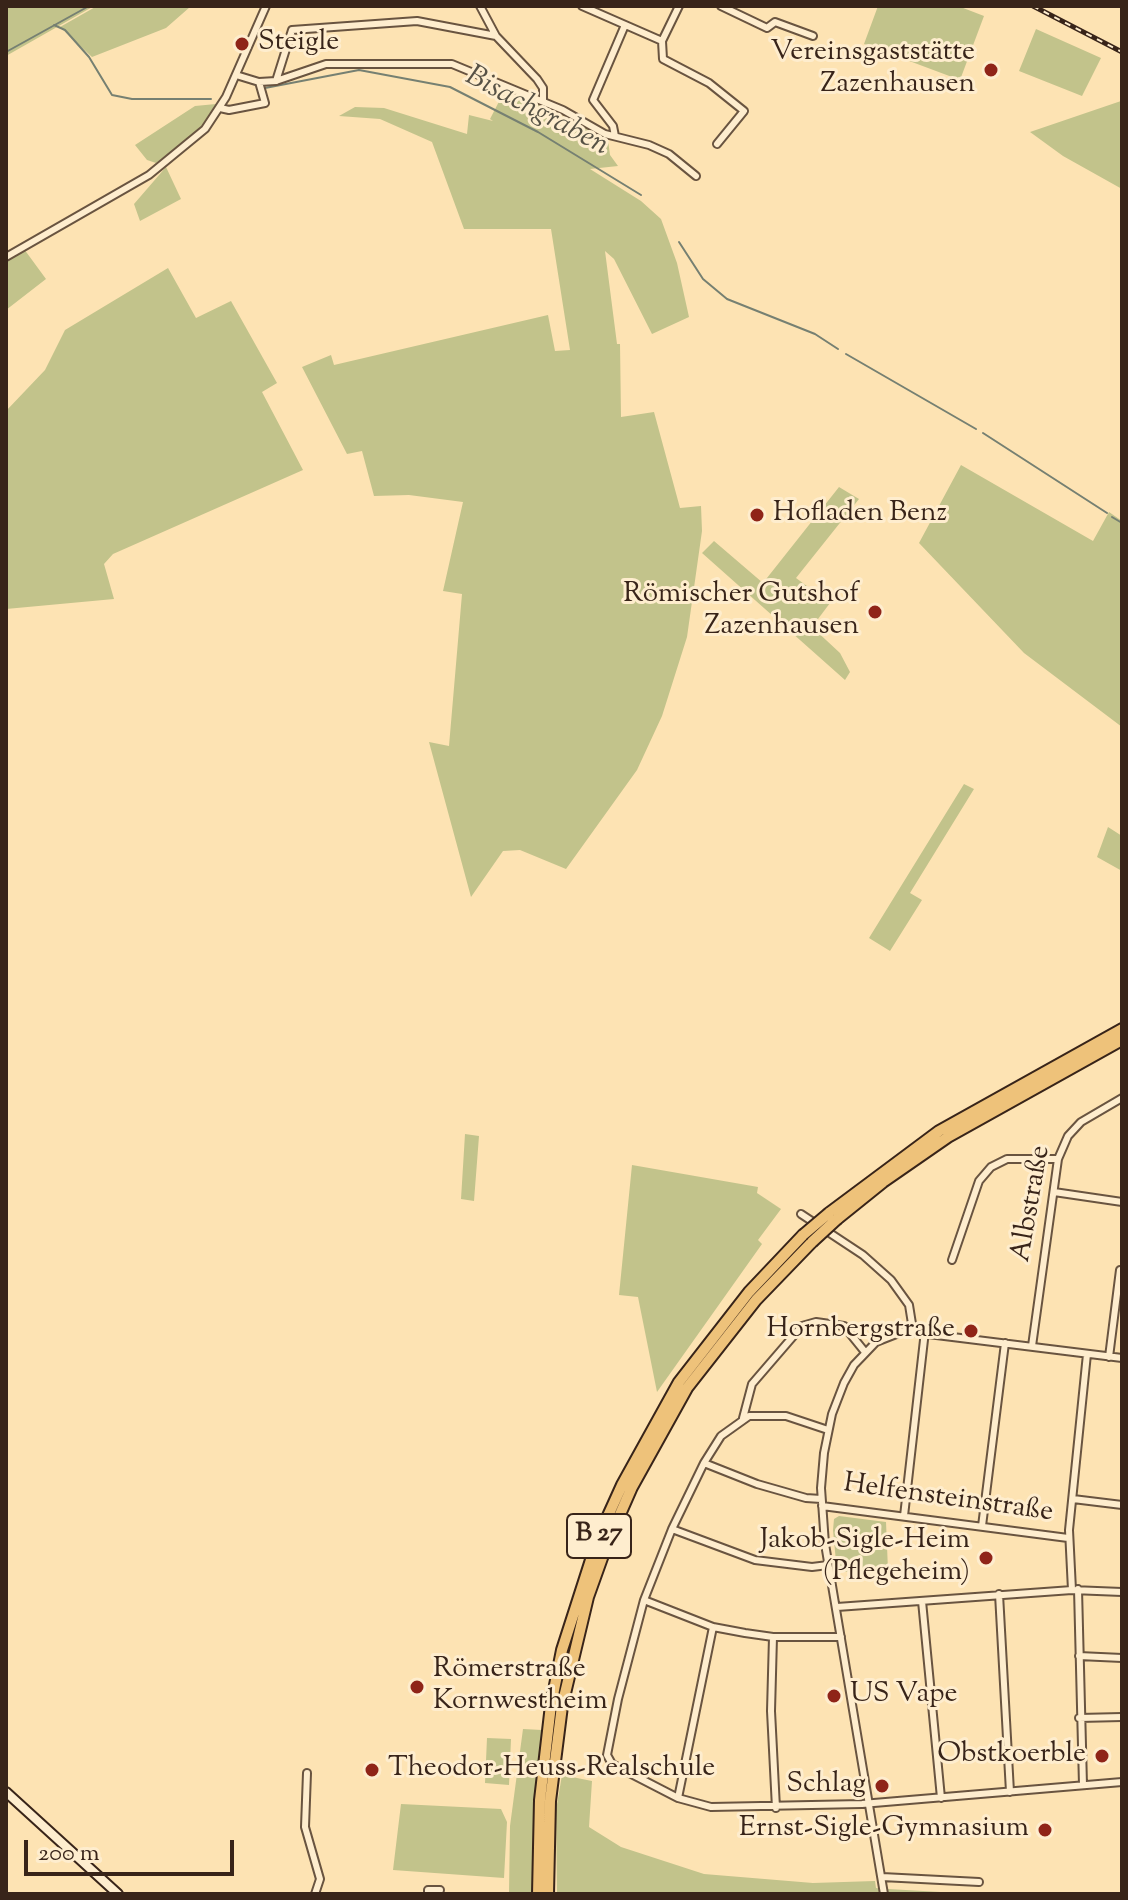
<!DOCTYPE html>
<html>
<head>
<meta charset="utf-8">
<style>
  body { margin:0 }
  #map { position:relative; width:1128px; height:1900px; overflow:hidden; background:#fde3b3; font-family:"Sorts Mill Goudy",serif }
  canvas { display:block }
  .frame { position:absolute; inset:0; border:8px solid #382419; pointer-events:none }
  .scale { position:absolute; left:24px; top:1840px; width:210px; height:36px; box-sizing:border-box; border:4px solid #382419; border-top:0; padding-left:10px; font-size:24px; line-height:28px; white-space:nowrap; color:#382419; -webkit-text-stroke:6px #feedce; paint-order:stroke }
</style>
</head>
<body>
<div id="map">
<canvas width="1128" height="1900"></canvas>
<div class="frame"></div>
<div class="scale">200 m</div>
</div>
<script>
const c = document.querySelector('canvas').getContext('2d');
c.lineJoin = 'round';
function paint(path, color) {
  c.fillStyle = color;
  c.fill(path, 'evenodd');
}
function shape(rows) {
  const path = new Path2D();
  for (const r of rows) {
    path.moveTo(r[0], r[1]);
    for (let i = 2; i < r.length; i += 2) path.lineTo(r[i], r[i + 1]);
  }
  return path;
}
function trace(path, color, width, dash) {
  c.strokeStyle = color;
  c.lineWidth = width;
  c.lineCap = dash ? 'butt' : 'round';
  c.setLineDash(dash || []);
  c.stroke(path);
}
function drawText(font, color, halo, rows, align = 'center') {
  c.font = font + ' "Sorts Mill Goudy",serif';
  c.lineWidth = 6;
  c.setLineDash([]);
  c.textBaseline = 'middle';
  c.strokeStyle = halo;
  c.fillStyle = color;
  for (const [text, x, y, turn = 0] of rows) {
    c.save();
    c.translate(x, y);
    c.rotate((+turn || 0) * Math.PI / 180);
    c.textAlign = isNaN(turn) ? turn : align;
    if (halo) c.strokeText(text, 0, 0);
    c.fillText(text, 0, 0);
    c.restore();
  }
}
const green = shape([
  [6,6,94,6,6,56],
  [97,6,189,6,190,7,166,28,92,57,60,27],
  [878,6,958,6,984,16,960,80,864,44],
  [1036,29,1101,58,1082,96,1019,71],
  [506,88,608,140,610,155,618,166,590,169,641,201,661,219,677,263,689,317,652,334,614,259,605,251,617,344,620,344,621,417,654,412,680,508,701,506,702,531,687,637,662,716,637,770,566,869,520,850,503,851,471,897,429,742,449,746,462,594,443,591,463,502,409,495,374,496,362,451,347,454,302,367,331,355,334,365,548,315,555,351,570,350,551,229,464,229,432,142,380,119,339,116,355,107,384,108,467,134,469,115,493,121,490,119],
  [1121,101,1122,189,1063,156,1030,132],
  [216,104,198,131,156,163,147,160,135,145,195,106],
  [166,167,181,199,140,221,134,204],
  [24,249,46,279,6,310,6,262],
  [168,268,196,318,231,301,277,383,262,392,303,470,113,554,104,564,114,599,6,609,6,411,45,370,65,330],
  [961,465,1093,541,1109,512,1122,521,1122,727,1024,653,919,543],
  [839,487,859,499,796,578,830,603,812,627,840,653,850,672,845,680,702,553,714,541,763,583],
  [964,784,974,789,910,893,922,900,890,951,869,938],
  [1108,827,1122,836,1122,871,1097,857],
  [465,1134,479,1136,474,1201,461,1199],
  [632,1165,758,1187,757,1193,781,1209,758,1240,762,1244,657,1392,638,1297,619,1295],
  [839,1516,886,1522,888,1570,837,1572,833,1530,834,1519],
  [523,1729,542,1730,532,1894,509,1894,510,1826],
  [487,1738,511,1739,509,1785,485,1783],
  [562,1775,592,1781,589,1827,621,1847,704,1874,813,1883,875,1881,876,1888,888,1889,976,1894,557,1894,556,1810],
  [401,1804,501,1809,507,1822,504,1878,393,1870]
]);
const stream = shape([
  [54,25,65,30,89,57,112,95,132,99,211,99],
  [6,52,89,6],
  [265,88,359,70,450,87,538,132,641,195],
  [679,242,703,279,727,299,815,334,838,349],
  [846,354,976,429],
  [983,433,1107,513],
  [1112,517,1122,523]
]);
const street = shape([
  [480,6,496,36,537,79,543,88,543,101],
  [582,6,662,41],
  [679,6,662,41,663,59,709,83,744,111,717,144],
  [721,6,767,28,775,22,813,36],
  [236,75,259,82,276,81,326,64,452,64,563,110,605,134,649,145,669,154,696,176],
  [276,81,292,30,417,21,496,36],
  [220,108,229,110,265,103,259,82],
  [615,136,613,126,593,100,625,25],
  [6,257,149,175,205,129,226,97,266,6],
  [1054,1192,1122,1202],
  [801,1214,863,1255,891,1280,909,1305,913,1330],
  [952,1260,979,1181,991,1167,1007,1159,1058,1159],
  [1032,1346,1058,1159,1068,1136,1081,1122,1122,1098],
  [1109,1357,1120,1270],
  [743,1418,752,1384,802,1326,816,1322,844,1326,865,1352],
  [828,1430,786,1416,749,1416,721,1436,704,1463,672,1529,644,1600,618,1699,607,1755,612,1764,678,1798,711,1807,862,1804,1122,1782],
  [704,1463,757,1484,806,1498,821,1499],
  [1073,1499,1122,1505],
  [822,1506,1068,1538],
  [904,1516,925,1331],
  [982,1526,1005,1343],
  [672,1529,755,1560,812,1567,828,1565],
  [1078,1589,1083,1785],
  [1072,1590,1069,1530,1087,1354],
  [999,1594,1010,1792],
  [644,1600,713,1627,745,1633,773,1637,841,1637],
  [922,1601,941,1798],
  [837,1607,1072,1590,1122,1592],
  [773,1637,771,1711,776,1808],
  [1079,1656,1122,1658],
  [1079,1718,1122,1717],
  [307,1773,305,1827,320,1879,315,1894],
  [678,1798,713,1627],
  [882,1877,979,1882],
  [428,1894,428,1890,440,1890],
  [884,1894,825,1544,821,1488,824,1453,832,1414,844,1383,854,1365,876,1342,904,1331,1122,1358]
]);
const secondary = shape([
  [6,1792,118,1894]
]);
const highway = shape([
  [829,1213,939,1131,1122,1029],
  [837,1219,883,1182,948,1137,1122,1040],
  [538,1894,540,1800,551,1705,562,1650,598,1538,622,1485,679,1382,749,1292,803,1235],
  [548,1894,550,1801,562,1706,588,1597,607,1544,632,1487,687,1388,756,1300,812,1242]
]);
const rail = shape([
  [1033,6,1122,52]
]);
const highwayBridge = shape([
  [803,1235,829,1213],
  [812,1242,837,1219]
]);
const markers = [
  [242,44,8,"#8f2418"],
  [991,70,8,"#8f2418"],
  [757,515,8,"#8f2418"],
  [875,612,8,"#8f2418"],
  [971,1331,8,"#8f2418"],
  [986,1558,8,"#8f2418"],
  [417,1687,8,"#8f2418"],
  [834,1696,8,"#8f2418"],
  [1102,1756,8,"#8f2418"],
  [372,1770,8,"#8f2418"],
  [882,1786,8,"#8f2418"],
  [1045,1830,8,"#8f2418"]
];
const shields = [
  [599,1536,64]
];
const shieldNames = [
  ["B 27",599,1536]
];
const poiNames = [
  ["Steigle",258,44,"left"],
  ["Vereinsgaststätte",975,54],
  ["Zazenhausen",975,86],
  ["Hofladen Benz",773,515,"left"],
  ["Römischer Gutshof",859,596],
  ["Zazenhausen",859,628],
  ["Hornbergstraße",955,1331],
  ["Jakob-Sigle-Heim",970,1542],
  ["(Pflegeheim)",970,1574],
  ["Römerstraße",433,1671,"left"],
  ["Kornwestheim",433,1703,"left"],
  ["US Vape",850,1696,"left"],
  ["Obstkoerble",1086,1756],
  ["Theodor-Heuss-Realschule",388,1770,"left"],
  ["Schlag",866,1786],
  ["Ernst-Sigle-Gymnasium",1029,1830]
];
const streetNames = [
  ["Albstraße",1033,1204,-80],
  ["Helfensteinstraße",948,1500,8]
];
const waterNames = [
  ["Bisachgraben",536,113,28]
];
paint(green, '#c2c38b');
trace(stream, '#768072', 2);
trace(street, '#695440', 10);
trace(secondary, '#382419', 12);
trace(highway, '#382419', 14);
trace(street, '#feedce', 6);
trace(secondary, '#feedce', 8);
trace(highway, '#eec27a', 10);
trace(rail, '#382419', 5);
trace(rail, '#feedce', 2, [6]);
trace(highwayBridge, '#382419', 14, []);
trace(highwayBridge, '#eec27a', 10);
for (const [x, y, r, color] of markers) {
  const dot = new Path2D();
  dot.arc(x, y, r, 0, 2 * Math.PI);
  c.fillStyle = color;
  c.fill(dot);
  trace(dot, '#feedce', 3);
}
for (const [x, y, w] of shields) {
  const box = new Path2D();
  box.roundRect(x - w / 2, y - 22, w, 44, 6);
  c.fillStyle = '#feedce';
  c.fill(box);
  trace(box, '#382419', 2);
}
drawText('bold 26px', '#382419', null, shieldNames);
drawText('28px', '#382419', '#feedce', poiNames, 'right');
drawText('28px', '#382419', '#feedce', streetNames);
drawText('italic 30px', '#575246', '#feedce', waterNames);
</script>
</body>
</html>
